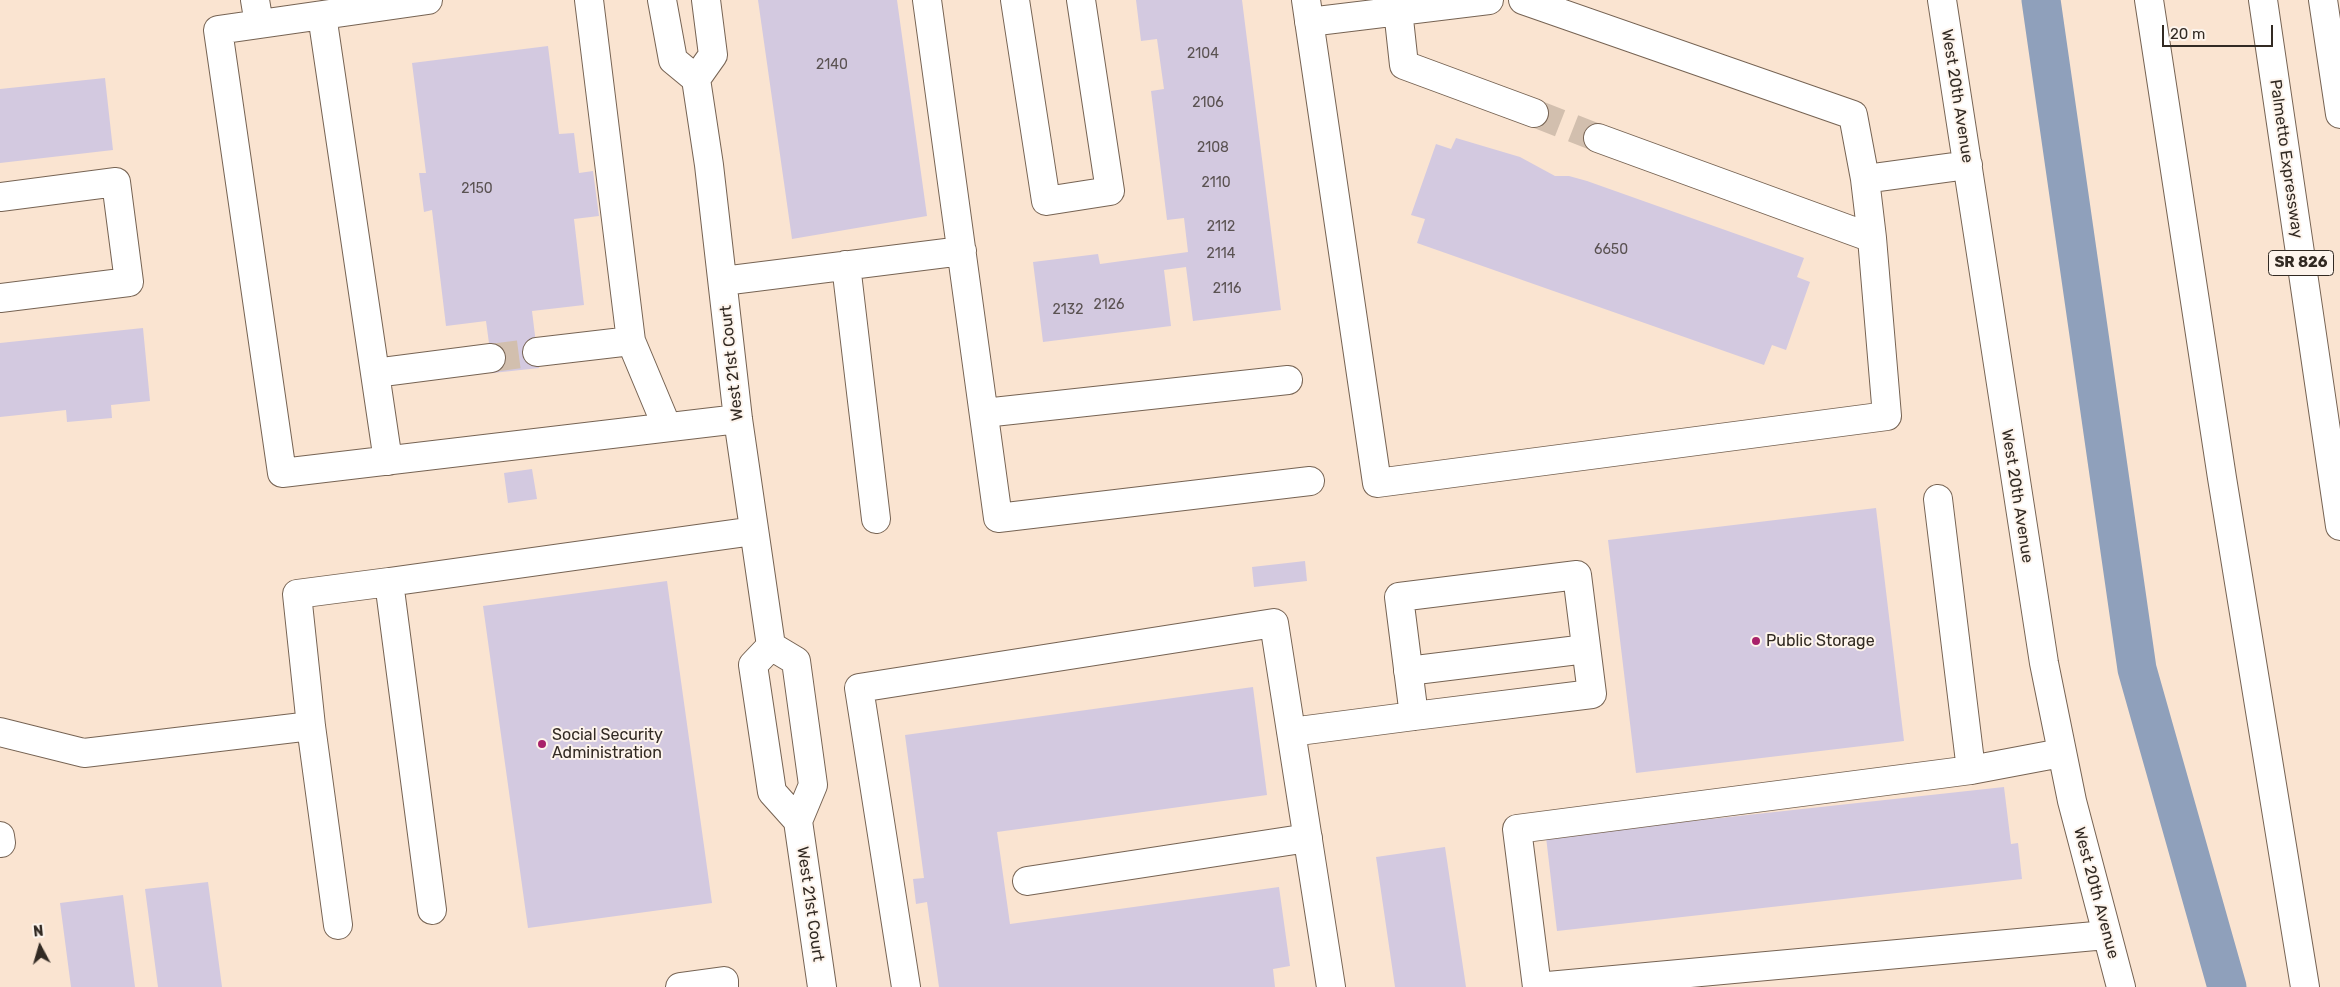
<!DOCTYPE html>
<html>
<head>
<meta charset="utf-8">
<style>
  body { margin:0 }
  #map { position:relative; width:2340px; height:987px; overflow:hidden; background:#fae4d1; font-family:Rubik,sans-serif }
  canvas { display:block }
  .north { position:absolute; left:15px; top:922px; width:50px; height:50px; -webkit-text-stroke:4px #fdf4ec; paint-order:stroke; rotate:354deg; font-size:14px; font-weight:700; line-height:20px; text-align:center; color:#322a23 }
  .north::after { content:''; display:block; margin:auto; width:18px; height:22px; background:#322a23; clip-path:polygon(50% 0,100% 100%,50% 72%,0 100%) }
  .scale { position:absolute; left:2162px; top:25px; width:111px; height:22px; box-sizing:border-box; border:2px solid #322a23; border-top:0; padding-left:6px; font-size:15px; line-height:18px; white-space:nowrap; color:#322a23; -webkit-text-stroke:4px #fdf4ec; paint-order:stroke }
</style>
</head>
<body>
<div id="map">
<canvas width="2340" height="987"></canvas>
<div class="north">N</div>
<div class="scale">20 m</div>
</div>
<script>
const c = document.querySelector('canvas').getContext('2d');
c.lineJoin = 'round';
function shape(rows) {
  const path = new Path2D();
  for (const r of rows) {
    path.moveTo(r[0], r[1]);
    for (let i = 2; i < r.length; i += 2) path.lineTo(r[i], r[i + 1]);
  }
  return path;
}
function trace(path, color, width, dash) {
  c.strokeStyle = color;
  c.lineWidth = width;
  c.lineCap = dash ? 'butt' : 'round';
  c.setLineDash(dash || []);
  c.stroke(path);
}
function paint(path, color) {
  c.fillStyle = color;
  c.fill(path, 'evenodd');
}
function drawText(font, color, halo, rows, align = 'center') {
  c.font = font + ' Rubik,sans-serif';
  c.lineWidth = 4;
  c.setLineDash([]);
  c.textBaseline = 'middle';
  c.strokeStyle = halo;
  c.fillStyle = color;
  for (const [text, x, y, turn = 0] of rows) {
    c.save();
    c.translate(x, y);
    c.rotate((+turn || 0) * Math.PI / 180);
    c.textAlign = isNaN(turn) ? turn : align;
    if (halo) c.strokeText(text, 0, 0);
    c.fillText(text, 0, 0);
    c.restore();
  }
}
const canal = shape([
  [2041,0,2137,669,2227,987]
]);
const building = shape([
  [758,0,897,0,927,216,792,239],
  [1136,0,1242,0,1281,310,1193,321,1186,267,1164,270,1171,326,1043,342,1033,262,1098,254,1100,264,1188,252,1184,218,1167,220,1151,91,1164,89,1157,39,1141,41],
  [548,46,559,134,574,133,579,173,593,171,599,216,574,219,584,305,532,311,539,368,493,373,486,321,446,326,432,210,424,212,419,173,426,173,412,63],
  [105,78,113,150,0,163,0,89],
  [1456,138,1520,157,1555,176,1569,176,1587,181,1804,258,1797,277,1810,282,1786,350,1772,345,1764,365,1417,243,1425,219,1411,215,1436,144,1451,149],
  [143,328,150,401,111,405,112,418,67,422,66,410,0,417,0,343],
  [532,469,537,499,508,503,504,473],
  [1876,508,1904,741,1636,773,1608,540],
  [1305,561,1307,581,1254,587,1252,567],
  [667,581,712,903,528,928,483,606],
  [1253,687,1267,795,997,832,1010,924,1279,887,1290,966,1273,969,1275,987,939,987,927,902,916,904,913,879,924,878,905,735],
  [2004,787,2011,844,2018,843,2022,879,1557,931,1546,837],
  [1445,847,1466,987,1395,987,1376,857],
  [208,882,222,987,158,987,145,889],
  [123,895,135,987,71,987,60,903]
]);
const minorTunnel = shape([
  [1534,113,1598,138],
  [491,358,537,352]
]);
const minor = shape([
  [255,0,259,24],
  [428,0,218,30,282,473,738,419],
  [589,0,631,341],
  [662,0,673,60,696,79,709,165,738,419,771,646],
  [927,0,998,518,1310,481],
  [1015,0,1046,201,1110,191,1081,0],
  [1306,0,1377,483,1887,416,1872,238,1865,179,1853,115,1523,0],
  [1942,0,2044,663,2072,801,2121,987],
  [1398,10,1404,65,1534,113],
  [322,15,388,461],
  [1309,22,1489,0],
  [696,79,713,55,706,0],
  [1598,138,1872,238],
  [1865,179,1968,165],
  [0,197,116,182,129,282,0,298],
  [846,265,876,519],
  [723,281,962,251],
  [537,352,631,341,667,427],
  [375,373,491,358],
  [984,413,1288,380],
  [1938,499,1971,770],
  [771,646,796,661,813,785,798,821,822,987],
  [771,646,753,665,772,792,798,821],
  [1408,671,1586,649],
  [0,732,84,753,311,726],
  [1291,732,1414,716,1592,694,1577,575,1399,597,1414,716],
  [2061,753,1971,770,1517,829,1537,987,2106,935],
  [0,836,1,843],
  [1027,881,1308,838],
  [432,910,389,582,754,531],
  [338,925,311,726,297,594,389,582],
  [680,987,724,981,724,987],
  [906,987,859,688,1274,623,1331,987]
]);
const highway = shape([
  [2149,0,2222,478,2305,987],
  [2263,0,2340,526],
  [2323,0,2340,114]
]);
const markers = [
  [1756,641,5,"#a8216a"],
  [542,744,5,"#a8216a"]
];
const numberNames = [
  ["2104",1203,54],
  ["2140",832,65],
  ["2106",1208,103],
  ["2108",1213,148],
  ["2110",1216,183],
  ["2150",477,189],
  ["2112",1221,227],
  ["6650",1611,250],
  ["2114",1221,254],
  ["2116",1227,289],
  ["2126",1109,305],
  ["2132",1068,310]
];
const shields = [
  [2301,263,65]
];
const shieldNames = [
  ["SR 826",2301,263]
];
const streetNames = [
  ["West 20th Avenue",1957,96,81],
  ["Palmetto Expressway",2286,159,82],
  ["West 21st Court",732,363,-96],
  ["West 20th Avenue",2017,496,81],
  ["West 20th Avenue",2096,893,75],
  ["West 21st Court",810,904,82]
];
const poiNames = [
  ["Public Storage",1766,641],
  ["Social Security",552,735],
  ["Administration",552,753]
];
trace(canal, '#8fa0bb', 39);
paint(building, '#d3c9e0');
trace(minorTunnel, '#d2bfae', 28, [28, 14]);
trace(minor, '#766353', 30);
trace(highway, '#766353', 30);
trace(minor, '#fff', 28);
trace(highway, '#fff', 28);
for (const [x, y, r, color] of markers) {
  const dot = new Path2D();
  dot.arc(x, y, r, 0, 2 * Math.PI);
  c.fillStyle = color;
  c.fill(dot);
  trace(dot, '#fdf4ec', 2);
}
drawText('14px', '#5a5252', null, numberNames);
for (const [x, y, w] of shields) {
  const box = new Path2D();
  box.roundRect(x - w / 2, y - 12.5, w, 25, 4);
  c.fillStyle = '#fdf4ec';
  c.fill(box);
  trace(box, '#322a23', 1);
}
drawText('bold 15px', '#322a23', null, shieldNames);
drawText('16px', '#322a23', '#fdf4ec', streetNames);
drawText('16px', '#322a23', '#fdf4ec', poiNames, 'left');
</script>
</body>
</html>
